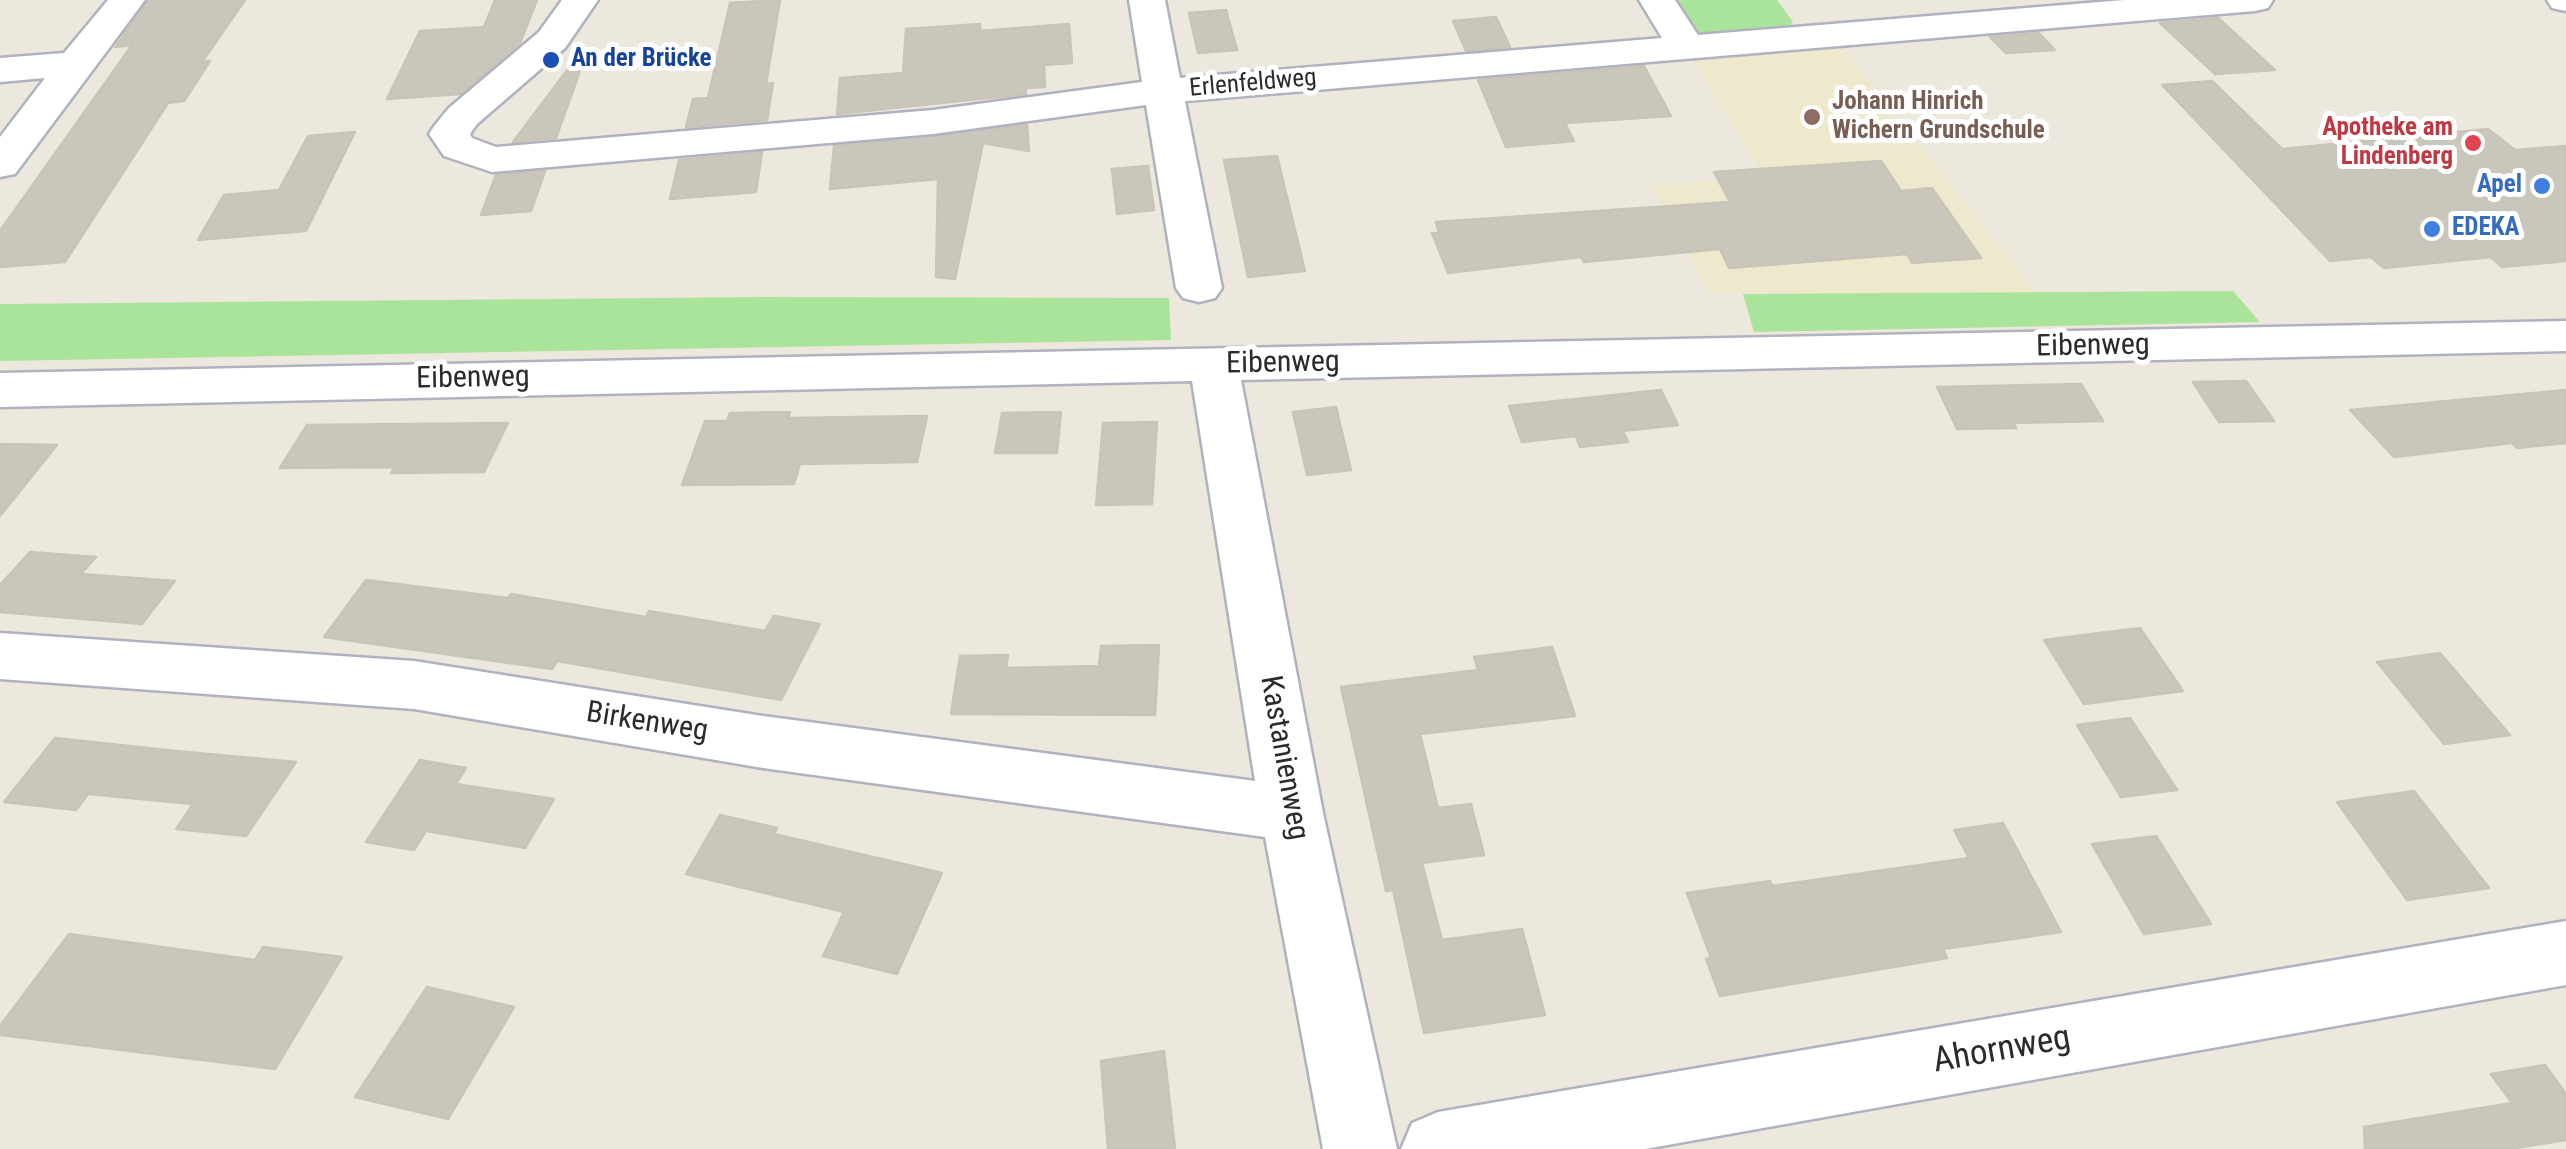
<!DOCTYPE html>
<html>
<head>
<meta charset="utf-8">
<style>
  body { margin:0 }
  canvas { display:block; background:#ede8dd }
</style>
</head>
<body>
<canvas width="2566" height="1149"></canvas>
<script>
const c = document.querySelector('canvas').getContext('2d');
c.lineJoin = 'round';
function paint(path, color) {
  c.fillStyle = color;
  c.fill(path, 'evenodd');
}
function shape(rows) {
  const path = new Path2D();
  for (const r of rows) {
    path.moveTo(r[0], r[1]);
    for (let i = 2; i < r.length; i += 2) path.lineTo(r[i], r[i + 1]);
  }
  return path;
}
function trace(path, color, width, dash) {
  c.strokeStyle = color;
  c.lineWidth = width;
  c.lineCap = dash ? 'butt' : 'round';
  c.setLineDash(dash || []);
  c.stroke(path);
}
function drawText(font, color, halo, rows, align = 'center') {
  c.font = font + ' "Roboto Condensed",sans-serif';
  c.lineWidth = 10;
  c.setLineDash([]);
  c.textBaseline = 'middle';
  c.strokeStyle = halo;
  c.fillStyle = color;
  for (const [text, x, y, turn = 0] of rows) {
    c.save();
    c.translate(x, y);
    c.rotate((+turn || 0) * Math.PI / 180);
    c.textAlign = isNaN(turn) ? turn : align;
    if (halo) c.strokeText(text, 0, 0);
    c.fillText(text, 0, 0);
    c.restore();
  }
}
const education = shape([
  [1841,47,2037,293,1709,293,1651,186,1762,175,1692,59]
]);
const green = shape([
  [1674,0,1777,0,1793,22,1788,28,1710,36,1696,33],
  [2233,291,2260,322,1754,332,1743,294],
  [763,297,1169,298,1171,340,0,361,0,304]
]);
const building = shape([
  [149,0,245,0,202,62,210,61,184,101,168,103,65,262,0,267,0,231,132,45,115,47,149,0],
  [495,0,537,0,520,43,460,94,387,99,420,31,484,27,495,0],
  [780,0,766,84,773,83,767,120,686,127,693,99,708,98,730,3,780,0],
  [1226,10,1237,50,1198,53,1189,13,1226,10],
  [1496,17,1510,47,1466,51,1453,21,1496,17],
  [2218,18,2275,70,2215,74,2160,23,2218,18],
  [980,24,980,31,1069,24,1072,63,1044,65,1045,87,1025,88,1026,94,837,114,840,78,903,73,906,29,980,24],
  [2039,33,2055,50,2006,53,1990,37,2039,33],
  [574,61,582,65,556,138,513,142,574,61],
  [1644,66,1671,116,1565,123,1574,141,1506,147,1478,80,1644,66],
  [2212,81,2282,149,2488,129,2515,150,2566,146,2566,261,2502,267,2491,257,2384,268,2371,257,2330,261,2162,85,2212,81],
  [1027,125,1029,151,983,143,955,279,936,277,938,179,830,189,834,146,1027,125],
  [355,132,306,231,198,240,224,195,279,190,308,136,355,132],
  [762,152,756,192,670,199,679,160,762,152],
  [1277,156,1305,271,1248,277,1224,160,1277,156],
  [1881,161,1901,191,1932,188,1981,258,1912,263,1907,254,1729,268,1720,249,1584,262,1581,257,1448,273,1432,233,1439,233,1436,222,1730,202,1714,172,1881,161],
  [1148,166,1154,210,1117,214,1112,169,1148,166],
  [545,171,531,211,481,215,496,175,545,171],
  [2246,381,2274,421,2219,422,2193,382,2246,381],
  [2081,384,2103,421,2013,423,2016,428,1957,429,1937,387,2081,384],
  [1661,390,1678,425,1623,431,1628,442,1580,447,1576,436,1522,442,1509,406,1661,390],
  [2566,390,2566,443,2517,448,2512,443,2394,457,2350,410,2566,390],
  [1336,407,1351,470,1307,475,1293,412,1336,407],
  [790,412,788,418,927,416,917,462,800,464,794,484,682,485,705,421,727,421,730,413,790,412],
  [1061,412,1057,453,995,453,1002,413,1061,412],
  [1157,422,1152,504,1096,505,1103,423,1157,422],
  [508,423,484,472,391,473,395,467,280,468,307,425,508,423],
  [0,444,57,445,0,516,0,444],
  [30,552,96,557,81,574,175,581,142,624,0,612,0,585,30,552],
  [366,580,508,598,511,594,646,617,649,611,765,631,774,616,820,624,781,700,557,661,552,669,324,637,366,580],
  [2140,628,2183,691,2084,704,2044,640,2140,628],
  [1159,645,1155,715,951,714,960,656,1008,655,1006,668,1099,666,1101,646,1159,645],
  [1552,647,1575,716,1420,734,1438,808,1471,804,1484,855,1422,863,1442,940,1522,929,1545,1015,1424,1033,1393,890,1386,891,1341,687,1478,670,1474,657,1552,647],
  [2440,653,2510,735,2444,744,2377,662,2440,653],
  [2130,718,2177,790,2121,797,2077,725,2130,718],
  [55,738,176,751,296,762,246,836,176,829,193,804,88,794,76,810,4,802,55,738],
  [420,760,466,768,456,784,554,799,525,848,426,831,414,850,366,842,420,760],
  [2414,791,2489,888,2407,900,2337,802,2414,791],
  [720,815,777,828,774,834,942,873,897,974,823,956,844,912,686,874,720,815],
  [2003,823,2061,932,1943,949,1947,958,1720,996,1706,959,1711,958,1687,893,1770,881,1772,886,1969,858,1954,830,2003,823],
  [2156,836,2211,924,2144,934,2092,844,2156,836],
  [69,934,255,960,263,947,342,957,275,1069,0,1035,0,1026,69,934],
  [427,987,514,1007,448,1119,355,1097,427,987],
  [1164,1051,1175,1149,1108,1149,1101,1061,1164,1051],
  [2545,1065,2566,1094,2566,1140,2509,1149,2365,1149,2364,1127,2512,1103,2491,1074,2545,1065]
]);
const minor = shape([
  [108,0,145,0,15,174,0,177,0,137,45,78,0,82,0,58,64,53,108,0],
  [562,0,598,0,565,48,477,124,470,134,472,138,496,147,933,110,1142,82,1129,0,1165,0,1180,78,1662,38,1639,0,1675,0,1698,35,2124,0,2273,0,2268,8,2255,11,1185,101,1222,288,1215,298,1199,302,1183,298,1176,288,1146,105,933,134,492,172,444,156,429,134,435,125,449,108,539,32,562,0],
  [2547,0,2566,0,2566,11,2552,8,2547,0],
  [2566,321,2566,351,1241,380,1323,813,1397,1149,1323,1149,1265,837,763,768,414,709,0,679,0,633,414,661,763,716,1255,781,1192,381,0,407,0,373,2566,321],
  [2566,921,2566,985,1645,1149,1401,1149,1412,1123,1438,1112,2566,921]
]);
const markers = [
  [551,60,10,"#1a4fb4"],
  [1812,117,10,"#8d6e63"],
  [2473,143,10,"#e0444e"],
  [2542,186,10,"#3f7fe0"],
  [2432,229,10,"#3f7fe0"]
];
const farTransitnames = [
  ["An der Brücke",571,60]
];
const farStreetnames = [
  ["Erlenfeldweg",1253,84,-5]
];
const farEducationnames = [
  ["Johann Hinrich",1832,103],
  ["Wichern Grundschule",1832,132]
];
const farHealthnames = [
  ["Apotheke am",2453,129],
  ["Lindenberg",2453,158]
];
const farShopnames = [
  ["Apel",2522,186],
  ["EDEKA",2452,229,"left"]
];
const streetNames = [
  ["Eibenweg",2093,347,-1],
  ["Eibenweg",1283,364,-1],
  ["Eibenweg",473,379,-1],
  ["Birkenweg",647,723,9],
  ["Kastanienweg",1283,758,80]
];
const nearStreetnames = [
  ["Ahornweg",2002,1051,-10]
];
paint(education, '#eee8cd');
paint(green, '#aae39a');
paint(building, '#c9c6bc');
trace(building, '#c9c4b7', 2.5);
trace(minor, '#b1b2bf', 5);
paint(minor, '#fff');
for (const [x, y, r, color] of markers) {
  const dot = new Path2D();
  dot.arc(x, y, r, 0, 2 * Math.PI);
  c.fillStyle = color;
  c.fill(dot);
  trace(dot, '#fff', 4);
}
drawText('bold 25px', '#164399', '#fff', farTransitnames, 'left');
drawText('25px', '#2b2b2b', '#fff', farStreetnames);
drawText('bold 25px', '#785e54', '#fff', farEducationnames, 'left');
drawText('bold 25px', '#be3a42', '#fff', farHealthnames, 'right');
drawText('bold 25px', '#366cbe', '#fff', farShopnames, 'right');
drawText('30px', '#2b2b2b', '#fff', streetNames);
drawText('35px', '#2b2b2b', '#fff', nearStreetnames);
</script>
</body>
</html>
